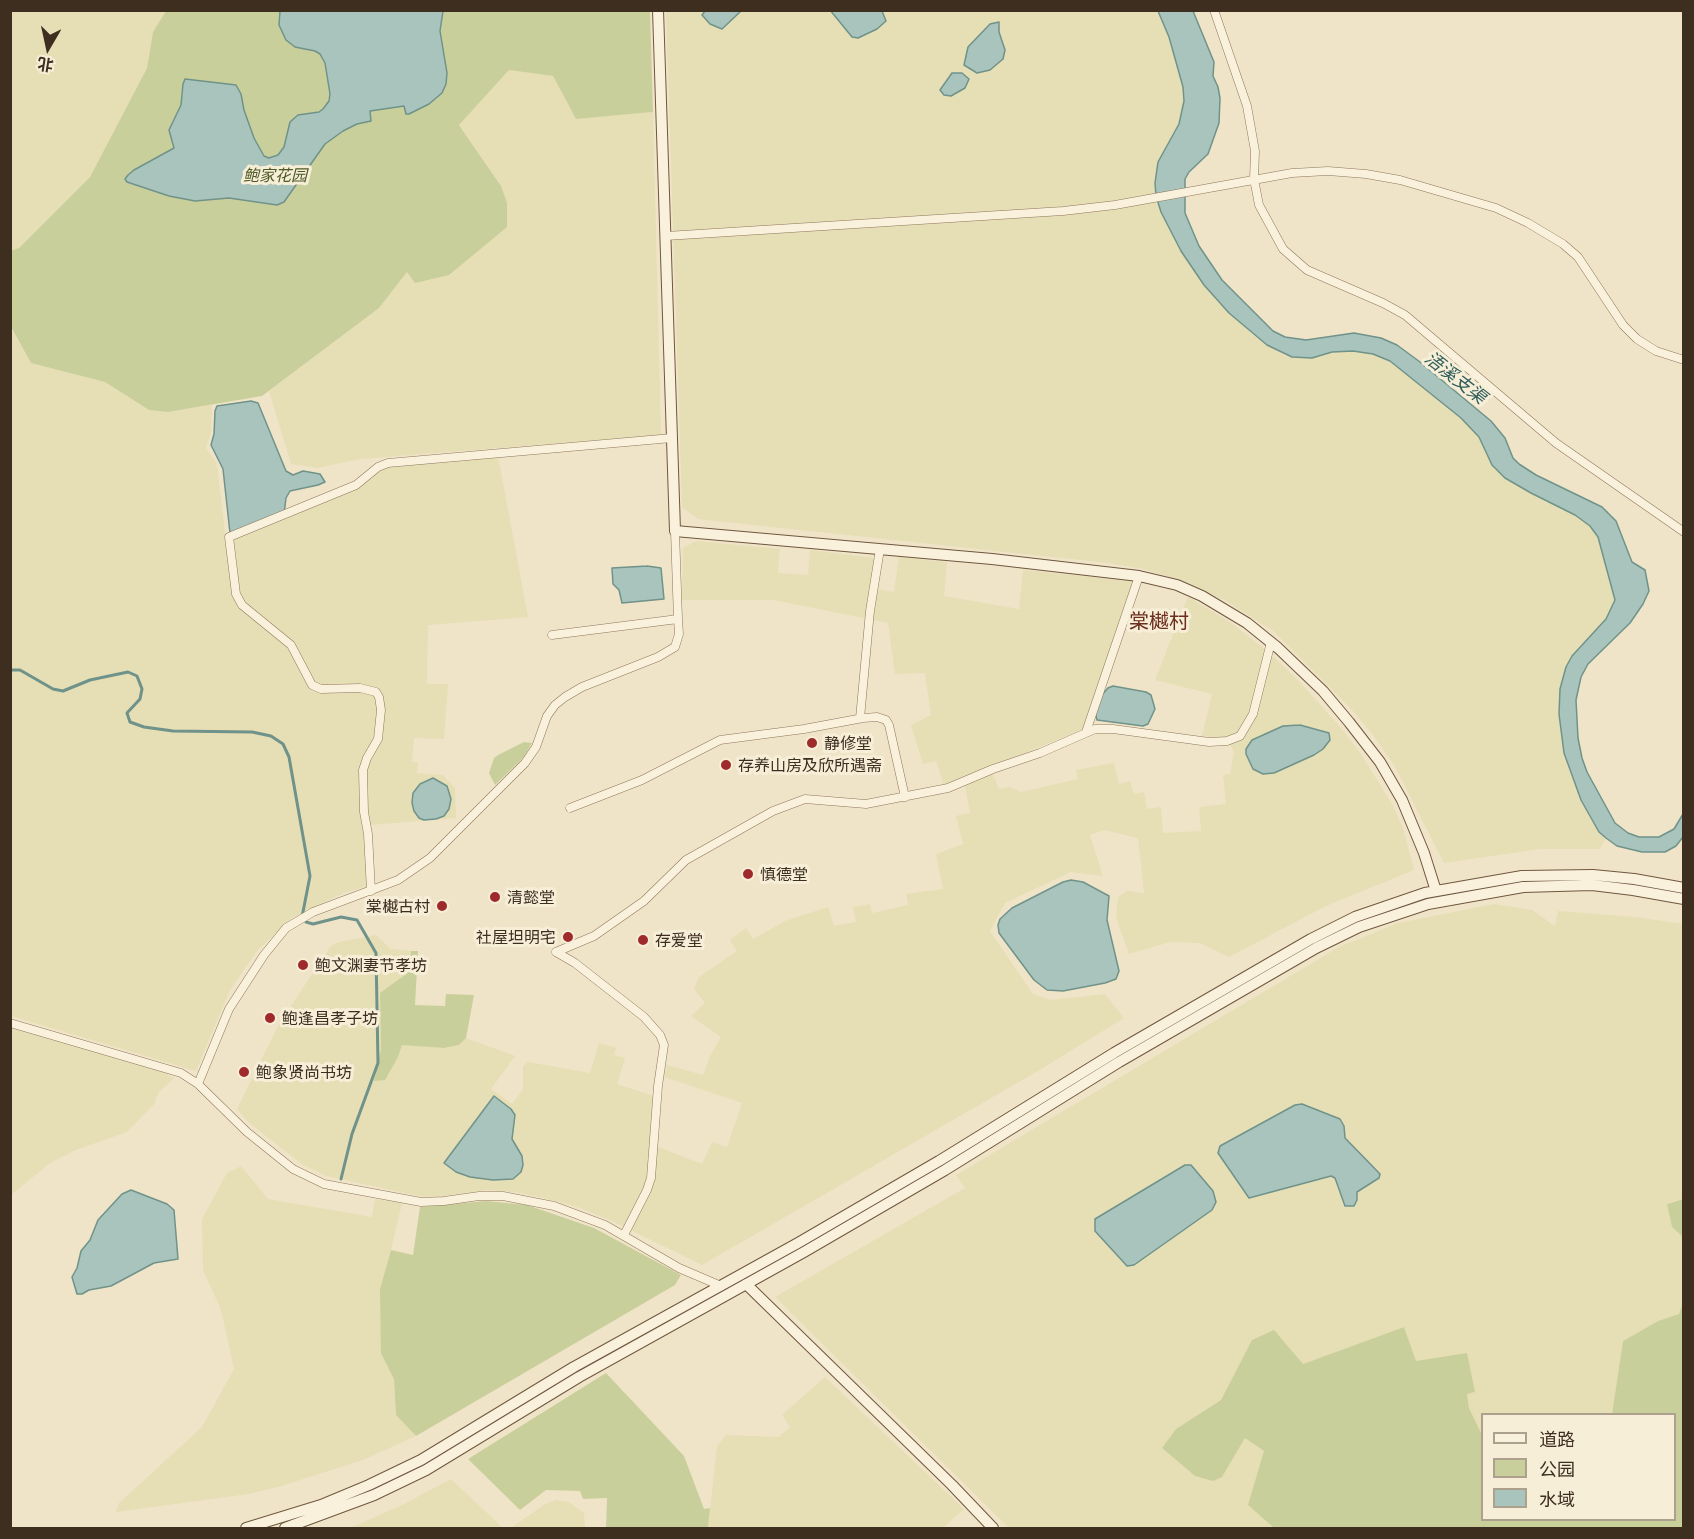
<!DOCTYPE html>
<html>
<head>
<meta charset="utf-8">
<style>
  body { margin:0 }
  #map { position:relative; width:1694px; height:1539px; overflow:hidden; background:#f0e4c8; font-family:Georgia,"Noto Sans SC",serif }
  canvas { display:block }
  .frame { position:absolute; inset:0; border:12px solid #3d2e20; pointer-events:none }
  .legend { position:absolute; left:1481px; top:1413px; width:195px; height:108px; box-sizing:border-box; background:#f7eed8; border:2px solid #ada18e; margin:0; padding:8px 10px; list-style:none; font-size:18px; color:#3d2e20 }
  .legend li { display:flex; align-items:center; gap:12px; height:30px }
  .legend b { width:30px; border:2px solid #ada18e }
  .north { position:absolute; left:18px; top:18px; width:60px; height:60px; -webkit-text-stroke:4px #f7eed8; paint-order:stroke; rotate:189deg; font-size:16px; font-weight:700; line-height:24px; text-align:center; color:#3d2e20 }
  .north::after { content:''; display:block; margin:auto; width:21px; height:27px; background:#3d2e20; clip-path:polygon(50% 0,100% 100%,50% 72%,0 100%) }
</style>
</head>
<body>
<div id="map">
<canvas width="1694" height="1539"></canvas>
<div class="frame"></div>
<ul class="legend">
<li><b style="height:8px;background:#faf1dc"></b>道路</li>
<li><b style="height:16px;background:#c9cf9b"></b>公园</li>
<li><b style="height:16px;background:#a9c4bc"></b>水域</li>
</ul>
<div class="north">北</div>
</div>
<script>
const c = document.querySelector('canvas').getContext('2d');
c.lineJoin = 'round';
function paint(path, color) {
  c.fillStyle = color;
  c.fill(path, 'evenodd');
}
function shape(rows) {
  const path = new Path2D();
  for (const r of rows) {
    path.moveTo(r[0], r[1]);
    for (let i = 2; i < r.length; i += 2) path.lineTo(r[i], r[i + 1]);
  }
  return path;
}
function trace(path, color, width, dash) {
  c.strokeStyle = color;
  c.lineWidth = width;
  c.lineCap = dash ? 'butt' : 'round';
  c.setLineDash(dash || []);
  c.stroke(path);
}
function drawText(font, color, halo, rows, align = 'center') {
  c.font = font + ' Georgia,"Noto Sans SC",serif';
  c.lineWidth = 6;
  c.setLineDash([]);
  c.textBaseline = 'middle';
  c.strokeStyle = halo;
  c.fillStyle = color;
  for (const [text, x, y, turn = 0] of rows) {
    c.save();
    c.translate(x, y);
    c.rotate((+turn || 0) * Math.PI / 180);
    c.textAlign = isNaN(turn) ? turn : align;
    if (halo) c.strokeText(text, 0, 0);
    c.fillText(text, 0, 0);
    c.restore();
  }
}
const farmland = shape([
  [10,11,166,11,153,32,147,68,90,177,19,248,11,251],
  [666,11,1158,11,1169,37,1183,87,1184,101,1179,124,1158,163,1156,170,1156,196,1161,212,1216,300,1253,335,1285,356,1305,358,1332,352,1353,351,1373,354,1390,361,1461,418,1479,437,1492,465,1505,478,1531,493,1575,515,1590,526,1598,537,1615,600,1606,619,1572,656,1566,667,1560,689,1559,714,1564,753,1568,768,1581,800,1601,834,1606,838,1600,849,1540,849,1444,863,1394,765,1373,735,1352,710,1272,630,1224,600,1176,579,1143,569,1108,563,698,519,682,507],
  [509,70,553,76,576,119,653,112,661,435,361,459,317,468,291,464,269,391,379,308,407,272,501,186,459,124],
  [10,327,31,363,105,382,149,410,168,412,212,405,211,433,206,448,217,463,226,541,358,487,376,472,389,466,498,456,528,617,428,625,427,684,448,684,444,739,414,738,412,762,418,762,417,773,443,775,455,788,456,818,371,825,373,884,344,893,292,918,257,951,230,990,196,1071,11,1016],
  [696,541,780,549,778,573,808,575,810,550,874,558,870,588,894,592,899,557,947,562,944,596,1019,609,1023,570,1134,581,1084,729,990,767,999,789,1009,787,1021,792,1078,779,1076,770,1114,763,1119,784,1130,781,1134,794,1144,792,1147,809,1161,807,1163,833,1201,831,1199,807,1226,804,1223,775,1230,774,1234,752,1227,738,1202,736,1212,694,1155,680,1188,597,1230,622,1266,650,1297,679,1341,728,1361,754,1392,804,1403,828,1414,870,1326,906,1229,957,1200,943,1170,942,1129,954,1116,917,1118,897,1127,891,1144,893,1138,838,1104,830,1090,835,1103,876,1071,872,1005,903,990,931,1033,994,1051,1000,1105,994,1124,1018,1043,1068,702,1265,612,1221,577,1207,544,1198,515,1192,487,1190,435,1197,419,1196,326,1176,303,1165,248,1122,237,1109,280,1022,331,946,339,942,376,935,391,949,411,951,409,972,380,994,381,1049,374,1081,398,1057,402,1044,444,1048,459,1045,466,1038,515,1056,491,1089,512,1104,523,1089,523,1066,528,1062,590,1073,599,1043,616,1048,614,1055,625,1058,617,1084,654,1096,651,1144,702,1164,712,1142,727,1147,742,1103,664,1077,667,1065,703,1075,710,1056,721,1037,691,1016,705,1003,694,989,699,977,737,951,730,940,746,928,753,939,785,921,828,907,834,926,856,922,853,907,870,904,872,913,908,905,906,894,943,889,936,854,963,844,956,816,970,813,964,780,944,785,936,761,923,764,911,725,931,715,925,673,895,674,888,623,773,600,682,600,683,548],
  [1494,904,1532,910,1555,926,1558,911,1636,917,1683,924,1683,1199,1667,1203,1672,1227,1683,1237,1683,1303,1679,1314,1658,1321,1623,1341,1612,1414,1482,1414,1482,1435,1469,1408,1467,1394,1475,1392,1416,1361,1404,1327,1303,1364,1252,1340,1221,1400,1176,1429,1162,1448,1191,1473,1222,1477,1245,1438,1265,1451,1248,1505,1274,1528,1009,1528,775,1297,965,1188,956,1175,1339,947,1398,923],
  [11,1028,163,1072,174,1078,159,1092,154,1104,127,1132,76,1150,50,1163,11,1195],
  [241,1166,268,1199,372,1217,375,1199,402,1203,391,1250,380,1289,394,1379,396,1415,416,1436,363,1460,278,1487,249,1494,116,1512,119,1503,202,1427,234,1369,221,1310,203,1270,202,1219,227,1173],
  [825,1377,964,1509,943,1528,708,1528,717,1446,726,1435,779,1437,790,1427,782,1415],
  [451,1479,503,1528,350,1528,402,1505],
  [556,1500,569,1502,584,1513,585,1528,511,1528,545,1504]
]);
const green = shape([
  [166,11,650,11,653,112,576,119,553,76,509,70,459,125,501,186,507,203,507,227,449,275,415,283,407,272,379,308,262,396,168,412,149,410,105,382,31,363,11,327,10,251,19,248,90,177,147,68,153,32],
  [524,742,532,743,524,757,495,785,489,773,494,758,498,755],
  [411,951,418,951,415,1005,445,1006,446,994,474,995,466,1038,459,1045,444,1048,402,1045,398,1057,385,1080,374,1081,381,1049,380,993,409,972],
  [1683,1199,1684,1199,1683,1237,1672,1227,1667,1204],
  [486,1201,527,1205,594,1228,681,1275,675,1285,416,1436,396,1415,394,1379,381,1353,380,1289,391,1250,413,1255,420,1207],
  [1683,1303,1683,1528,1274,1528,1248,1505,1264,1451,1245,1438,1222,1477,1213,1481,1195,1476,1162,1448,1176,1429,1221,1400,1252,1340,1274,1330,1303,1364,1404,1327,1416,1361,1467,1353,1475,1392,1467,1394,1469,1408,1482,1435,1482,1520,1674,1520,1674,1414,1612,1414,1623,1341,1658,1321,1679,1314],
  [606,1373,684,1456,704,1509,710,1508,708,1528,606,1528,607,1498,583,1499,580,1491,546,1490,520,1510,468,1459]
]);
const water = shape([
  [830,10,882,11,886,21,877,29,858,38,852,37,830,10],
  [280,11,443,11,440,31,447,73,446,84,442,93,429,104,409,114,406,114,404,106,370,111,371,121,357,124,343,131,325,144,284,202,277,205,229,198,195,201,169,196,127,182,125,179,128,175,134,170,174,148,169,130,181,105,183,84,185,79,236,85,241,94,244,110,254,138,264,156,269,158,278,155,284,147,290,122,298,115,319,112,323,109,329,101,330,94,325,63,320,54,315,51,295,47,286,40,279,25,280,11],
  [705,11,705,10,741,11,722,29,710,24,702,15,705,11],
  [1158,11,1193,11,1214,62,1213,76,1218,87,1220,98,1219,123,1208,154,1189,172,1185,179,1185,213,1199,246,1222,280,1273,331,1285,337,1306,340,1354,333,1381,338,1397,345,1420,362,1491,421,1505,438,1513,458,1519,464,1536,475,1602,507,1616,521,1632,562,1645,570,1649,591,1643,604,1630,623,1588,664,1581,677,1576,700,1578,738,1582,758,1587,772,1615,823,1628,833,1639,837,1659,837,1674,829,1683,814,1683,837,1676,846,1665,852,1642,852,1617,846,1606,838,1599,832,1581,800,1564,753,1559,714,1560,689,1566,667,1572,656,1606,619,1615,600,1598,537,1590,526,1575,515,1531,493,1505,478,1492,465,1479,437,1461,418,1390,361,1373,354,1353,351,1332,352,1312,358,1292,357,1267,345,1229,313,1204,285,1181,251,1161,212,1156,196,1155,183,1158,162,1179,124,1184,101,1183,87,1169,37,1158,11],
  [999,22,999,32,1005,50,1003,59,990,70,977,73,964,65,968,47,990,24,999,22],
  [952,73,962,73,969,79,965,88,951,96,944,95,940,90,952,73],
  [251,401,258,403,286,471,293,475,303,471,320,474,325,482,318,485,290,491,286,498,284,514,230,533,223,469,211,445,214,434,215,411,217,406,251,401],
  [647,566,661,568,664,599,622,603,619,590,613,584,612,568,647,566],
  [1113,686,1146,692,1151,695,1155,709,1148,724,1143,726,1097,720,1095,712,1101,696,1108,688,1113,686],
  [1300,725,1329,733,1330,740,1323,749,1314,755,1274,773,1263,774,1253,769,1246,754,1246,749,1252,740,1283,726,1300,725],
  [433,778,447,786,451,799,449,809,444,816,436,819,424,820,419,818,414,811,412,803,413,793,420,784,433,778],
  [1071,880,1083,882,1109,896,1107,920,1119,971,1116,979,1105,983,1063,991,1047,990,1034,980,999,933,998,925,1000,919,1012,908,1063,882,1071,880],
  [494,1096,511,1109,515,1115,512,1139,522,1156,523,1165,521,1172,513,1179,493,1180,470,1177,456,1172,444,1163,494,1096],
  [1302,1104,1340,1119,1344,1126,1345,1138,1380,1174,1379,1178,1357,1192,1357,1200,1354,1206,1345,1206,1335,1178,1331,1176,1249,1198,1218,1153,1220,1146,1295,1105,1302,1104],
  [1185,1165,1191,1165,1213,1191,1216,1202,1212,1210,1134,1265,1127,1266,1095,1231,1095,1219,1185,1165],
  [131,1190,167,1204,174,1210,178,1259,154,1263,111,1286,89,1290,82,1294,77,1294,72,1277,77,1268,81,1251,90,1240,98,1220,122,1194,131,1190]
]);
const stream = shape([
  [10,670,20,670,53,689,63,691,90,680,128,672,137,676,142,689,140,699,127,713,130,722,144,727,173,731,252,732,271,736,283,744,289,757,310,876,302,917,306,922,313,924,341,917,357,920,376,953,378,1063,352,1134,341,1179]
]);
const street = shape([
  [1214,10,1247,106,1255,151,1254,179,1259,205,1283,249,1307,270,1383,303,1405,315,1556,443,1684,532],
  [666,236,1063,211,1115,205,1292,173,1328,171,1366,174,1400,180,1496,208,1528,223,1563,244,1578,257,1623,325,1637,339,1656,351,1684,360],
  [552,635,678,619,675,531],
  [860,718,870,611,880,549],
  [1086,732,1139,576],
  [570,808,642,780,720,740,804,729,863,718,877,717,886,720,889,725,905,797],
  [371,891,368,834,364,812,363,770,367,758,378,739,381,710,379,697,376,692,360,688,321,689,312,685,291,645,242,605,236,594,229,537,356,485,378,467,388,463,672,438],
  [556,952,594,936,644,901,686,860,773,811,805,799,866,804,948,788,993,769,1040,753,1095,729,1113,729,1209,742,1227,741,1240,736,1253,714,1271,642],
  [556,952,575,963,644,1017,660,1035,664,1045,658,1086,651,1178,647,1190,624,1235],
  [10,1023,181,1073,198,1084,247,1132,293,1169,324,1184,421,1202,444,1201,479,1196,503,1196,554,1206,605,1225,679,1268,721,1286],
  [198,1084,229,1009,264,955,286,928,313,912,398,880,430,858,525,763,536,747,547,716,555,705,565,697,582,687,658,657,675,647,679,634,678,619]
]);
const secondary = shape([
  [658,10,675,531,992,559,1139,576,1177,585,1202,596,1247,623,1278,648,1323,691,1349,722,1380,762,1402,800,1424,853,1436,891],
  [746,1284,952,1485,993,1528],
  [246,1528,321,1505,369,1485,421,1460,574,1367,798,1243,939,1161,1114,1053,1311,939,1355,917,1425,893,1522,876,1593,875,1634,879,1684,888],
  [285,1528,374,1495,426,1470,579,1377,804,1252,945,1170,1119,1062,1316,948,1359,927,1428,904,1523,887,1592,885,1633,890,1684,899]
]);
const markers = [
  [812,743,6,"#9e2a2b"],
  [726,765,6,"#9e2a2b"],
  [748,874,6,"#9e2a2b"],
  [495,897,6,"#9e2a2b"],
  [442,906,6,"#9e2a2b"],
  [568,937,6,"#9e2a2b"],
  [643,940,6,"#9e2a2b"],
  [303,965,6,"#9e2a2b"],
  [270,1018,6,"#9e2a2b"],
  [244,1072,6,"#9e2a2b"]
];
const parkNames = [
  ["鲍家花园",275,175]
];
const poiNames = [
  ["静修堂",824,743],
  ["存养山房及欣所遇斋",738,765],
  ["慎德堂",760,874],
  ["清懿堂",507,897],
  ["棠樾古村",430,906,"right"],
  ["社屋坦明宅",556,937,"right"],
  ["存爱堂",655,940],
  ["鲍文渊妻节孝坊",315,965],
  ["鲍逢昌孝子坊",282,1018],
  ["鲍象贤尚书坊",256,1072]
];
const waterNames = [
  ["浯溪支渠",1456,377,38]
];
const quarterNames = [
  ["棠樾村",1159,620]
];
paint(farmland, '#e6deb5');
paint(green, '#c9cf9b');
paint(water, '#a9c4bc');
trace(water, '#6f938a', 1.5);
trace(stream, '#6f938a', 3);
trace(street, '#8d765c', 9);
trace(secondary, '#6f573f', 12);
trace(street, '#faf1dc', 8);
trace(secondary, '#faf1dc', 10);
for (const [x, y, r, color] of markers) {
  const dot = new Path2D();
  dot.arc(x, y, r, 0, 2 * Math.PI);
  c.fillStyle = color;
  c.fill(dot);
  trace(dot, '#f7eed8', 2);
}
drawText('italic 16px', '#4d5a26', '#f7eed8', parkNames);
drawText('16px', '#3d2e20', '#f7eed8', poiNames, 'left');
drawText('italic 18px', '#2f5d5a', '#f7eed8', waterNames);
drawText('20px', '#6b2e1e', '#f7eed8', quarterNames);
</script>
</body>
</html>
